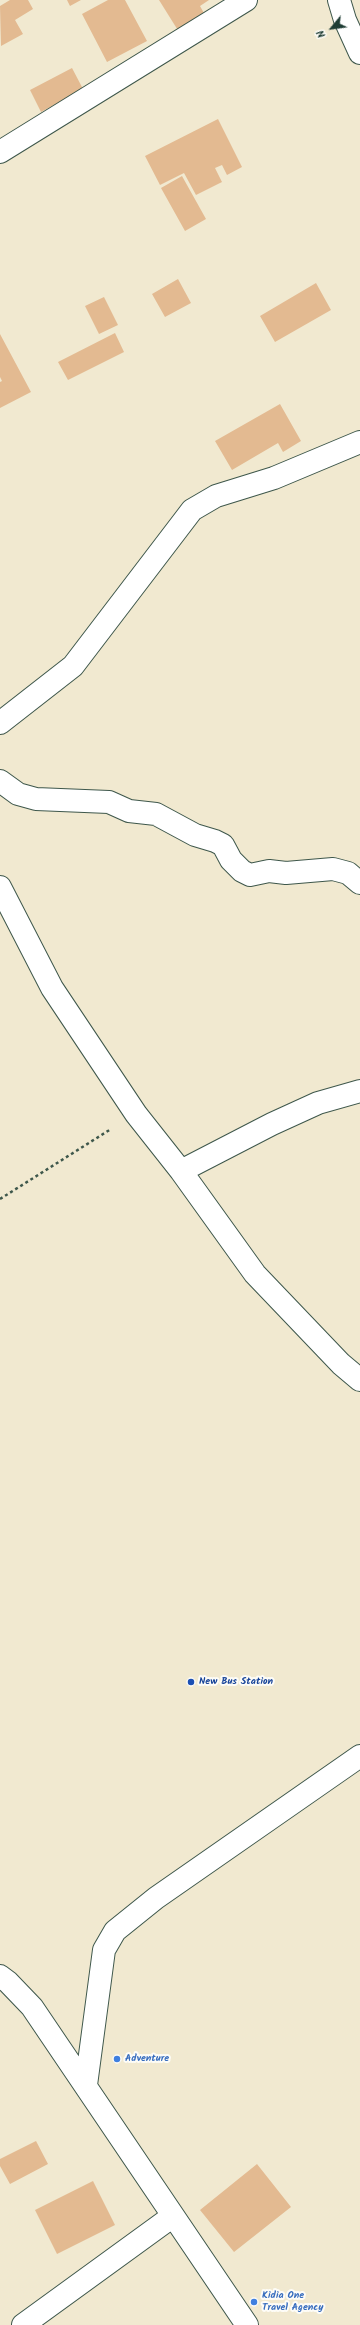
<!DOCTYPE html>
<html>
<head>
<meta charset="utf-8">
<style>
  body { margin:0 }
  #map { position:relative; width:360px; height:2325px; overflow:hidden; background:#f1e9d0; font-family:Kalam,sans-serif }
  canvas { display:block }
  .north { position:absolute; left:312px; top:8px; width:40px; height:40px; -webkit-text-stroke:3px #fdfcf7; paint-order:stroke; rotate:241deg; font-size:11px; font-weight:700; line-height:16px; text-align:center; color:#1f3d34 }
  .north::after { content:''; display:block; margin:auto; width:14px; height:18px; background:#1f3d34; clip-path:polygon(50% 0,100% 100%,50% 72%,0 100%) }
</style>
</head>
<body>
<div id="map">
<canvas width="360" height="2325"></canvas>
<div class="north">N</div>
</div>
<script>
const c = document.querySelector('canvas').getContext('2d');
c.lineJoin = 'round';
function paint(path, color) {
  c.fillStyle = color;
  c.fill(path, 'evenodd');
}
function shape(rows) {
  const path = new Path2D();
  for (const r of rows) {
    path.moveTo(r[0], r[1]);
    for (let i = 2; i < r.length; i += 2) path.lineTo(r[i], r[i + 1]);
  }
  return path;
}
function trace(path, color, width, dash) {
  c.strokeStyle = color;
  c.lineWidth = width;
  c.lineCap = dash ? 'butt' : 'round';
  c.setLineDash(dash || []);
  c.stroke(path);
}
function drawText(font, color, halo, rows, align = 'center') {
  c.font = font + ' Kalam,sans-serif';
  c.lineWidth = 4;
  c.setLineDash([]);
  c.textBaseline = 'middle';
  c.strokeStyle = halo;
  c.fillStyle = color;
  for (const [text, x, y, turn = 0] of rows) {
    c.save();
    c.translate(x, y);
    c.rotate((+turn || 0) * Math.PI / 180);
    c.textAlign = isNaN(turn) ? turn : align;
    if (halo) c.strokeText(text, 0, 0);
    c.fillText(text, 0, 0);
    c.restore();
  }
}
const building = shape([
  [10,0,28,0,33,9,15,20,23,34,1,46,0,6],
  [67,0,81,0,70,6],
  [108,0,125,0,147,41,107,62,82,14],
  [159,0,209,0,200,6,205,15,179,32],
  [72,68,83,89,41,112,30,90],
  [218,119,242,167,227,175,222,165,215,168,222,182,196,195,184,173,160,185,145,156],
  [182,176,206,219,185,231,161,188],
  [178,279,191,303,165,317,152,294],
  [316,283,331,310,275,342,260,316],
  [104,297,118,325,99,334,85,306],
  [115,333,124,352,68,380,58,362],
  [0,334,31,392,0,408,0,382,2,381,0,377],
  [280,404,301,441,283,452,278,443,232,470,215,441],
  [36,2141,48,2164,10,2184,0,2166,0,2159],
  [257,2164,291,2207,234,2252,200,2210],
  [93,2181,115,2225,57,2254,35,2210]
]);
const path = shape([
  [0,1199,111,1129]
]);
const minor = shape([
  [339,0,345,20,360,53],
  [0,152,246,0],
  [0,723,73,666,192,510,216,496,274,478,360,442],
  [0,781,18,794,36,799,109,802,129,811,156,814,195,835,215,841,223,845,231,860,242,871,250,875,269,871,286,873,333,869,348,873,360,883],
  [0,887,52,988,136,1114,181,1171,255,1274,341,1364,360,1380],
  [181,1171,272,1124,318,1103,360,1091],
  [0,1976,8,1982,32,2007,247,2325],
  [86,2085,104,1950,115,1931,156,1898,360,1756],
  [23,2325,173,2216]
]);
const markers = [
  [191,1682,4,"#1a4fb4"],
  [117,2059,4,"#3f7fe0"],
  [254,2302,4,"#3f7fe0"]
];
const transitNames = [
  ["New Bus Station",199,1682]
];
const shopNames = [
  ["Adventure",125,2059],
  ["Kidia One",262,2296],
  ["Travel Agency",262,2308]
];
paint(building, '#e3ba91');
trace(minor, '#3e574b', 24);
trace(path, '#3e574b', 2.5, [3, 3]);
trace(minor, '#fff', 22);
for (const [x, y, r, color] of markers) {
  const dot = new Path2D();
  dot.arc(x, y, r, 0, 2 * Math.PI);
  c.fillStyle = color;
  c.fill(dot);
  trace(dot, '#fdfcf7', 1.5);
}
drawText('bold 10px', '#164399', '#fdfcf7', transitNames, 'left');
drawText('bold 10px', '#366cbe', '#fdfcf7', shopNames, 'left');
</script>
</body>
</html>
